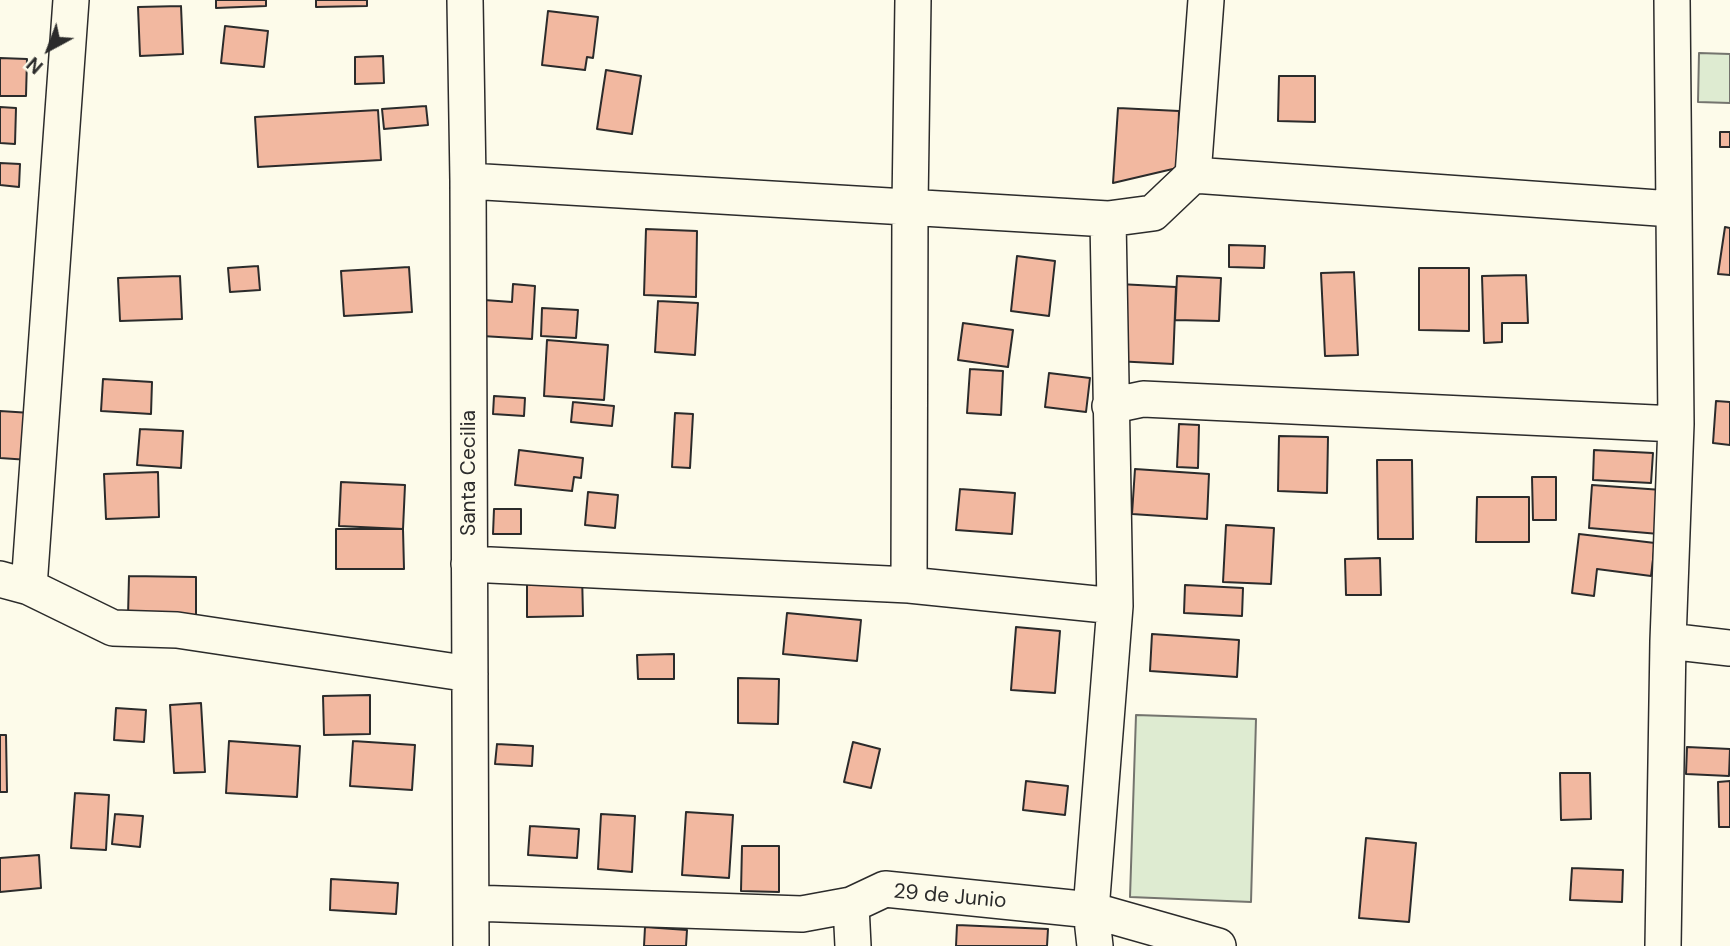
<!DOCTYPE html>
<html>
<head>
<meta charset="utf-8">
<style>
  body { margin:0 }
  #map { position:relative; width:1730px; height:946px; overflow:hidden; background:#fdfbea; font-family:"DM Sans",sans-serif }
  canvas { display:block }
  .north { position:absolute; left:14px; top:14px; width:70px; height:70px; -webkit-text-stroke:5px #fdfbea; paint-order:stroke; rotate:221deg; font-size:19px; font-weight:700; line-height:28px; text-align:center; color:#2b2b2b }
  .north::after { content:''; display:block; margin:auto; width:24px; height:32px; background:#2b2b2b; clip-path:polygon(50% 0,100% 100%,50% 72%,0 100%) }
</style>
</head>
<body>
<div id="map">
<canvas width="1730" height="946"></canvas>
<div class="north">N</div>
</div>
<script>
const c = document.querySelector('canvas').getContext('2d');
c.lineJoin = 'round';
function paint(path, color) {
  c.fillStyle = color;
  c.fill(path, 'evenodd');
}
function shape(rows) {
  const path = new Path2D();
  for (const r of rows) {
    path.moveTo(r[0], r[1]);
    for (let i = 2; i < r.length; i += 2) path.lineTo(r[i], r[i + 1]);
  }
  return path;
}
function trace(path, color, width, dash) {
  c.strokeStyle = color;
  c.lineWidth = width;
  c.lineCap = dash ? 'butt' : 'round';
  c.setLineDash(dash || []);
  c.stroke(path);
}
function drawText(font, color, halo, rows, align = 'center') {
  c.font = font + ' "DM Sans",sans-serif';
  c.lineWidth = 5;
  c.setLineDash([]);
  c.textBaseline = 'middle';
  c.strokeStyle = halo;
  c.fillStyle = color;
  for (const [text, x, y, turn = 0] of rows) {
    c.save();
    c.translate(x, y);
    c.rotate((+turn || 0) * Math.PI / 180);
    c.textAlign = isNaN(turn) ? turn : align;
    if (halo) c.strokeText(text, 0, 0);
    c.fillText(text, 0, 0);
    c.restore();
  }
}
const green = shape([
  [1699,53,1730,54,1730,103,1698,102,1699,53],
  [1136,715,1256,719,1251,902,1130,897,1136,715]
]);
const building = shape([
  [216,0,266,0,266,6,216,8,216,0],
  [316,0,367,0,367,6,316,7,316,0],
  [181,6,183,54,140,56,138,7,181,6],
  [548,11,598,17,593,58,587,57,585,70,542,65,548,11],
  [225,26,268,31,264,67,221,63,225,26],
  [383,56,384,83,355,84,355,57,383,56],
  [0,58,27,59,26,96,0,96,0,58],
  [606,70,641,76,632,134,597,129,606,70],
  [1279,76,1315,76,1315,122,1278,121,1279,76],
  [426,106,428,125,384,129,382,109,426,106],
  [0,107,16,108,15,144,0,143,0,107],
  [1118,108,1179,111,1177,168,1113,183,1118,108],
  [378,110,381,160,258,167,255,117,378,110],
  [1720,132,1730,132,1730,147,1720,147,1720,132],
  [0,163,20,164,19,187,0,185,0,163],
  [1725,227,1730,228,1730,275,1718,274,1725,227],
  [646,229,697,231,696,297,644,295,646,229],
  [1229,245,1265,246,1264,268,1229,267,1229,245],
  [1017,256,1055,261,1049,316,1011,311,1017,256],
  [258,266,260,290,230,292,228,268,258,266],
  [409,267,412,312,344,316,341,271,409,267],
  [1419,268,1469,268,1469,331,1419,330,1419,268],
  [1354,272,1358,355,1325,356,1321,273,1354,272],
  [1526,275,1528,323,1502,323,1502,342,1484,343,1482,276,1526,275],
  [180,276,182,319,120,321,118,278,180,276],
  [1177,276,1221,278,1219,321,1175,320,1177,276],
  [513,284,535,286,532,339,482,336,484,300,512,302,513,284],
  [1119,284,1176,287,1173,364,1115,361,1119,284],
  [658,301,698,303,695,355,655,352,658,301],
  [542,308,578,310,576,338,541,336,542,308],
  [963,323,1013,330,1008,367,958,360,963,323],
  [547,340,608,345,604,400,544,396,547,340],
  [970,369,1003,371,1001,415,967,413,970,369],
  [1049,373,1090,378,1086,412,1045,407,1049,373],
  [103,379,152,382,151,414,101,411,103,379],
  [494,396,525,398,524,416,493,414,494,396],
  [1716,401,1730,402,1730,445,1713,443,1716,401],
  [573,402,614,406,612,426,571,422,573,402],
  [0,411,31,413,29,460,0,458,0,411],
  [675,413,693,414,690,468,672,467,675,413],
  [1179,424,1199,425,1198,468,1177,467,1179,424],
  [140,429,183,431,181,468,137,465,140,429],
  [1279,436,1328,437,1327,493,1278,491,1279,436],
  [519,450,583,458,581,478,574,477,572,491,515,485,519,450],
  [1594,450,1653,453,1651,483,1593,480,1594,450],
  [1377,460,1412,460,1413,539,1378,539,1377,460],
  [1135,469,1209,474,1207,519,1132,514,1135,469],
  [158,472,159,517,106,519,104,474,158,472],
  [1532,477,1556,477,1556,520,1533,520,1532,477],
  [341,482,405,485,403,529,339,526,341,482],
  [1592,485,1662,490,1659,534,1589,528,1592,485],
  [960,489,1015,493,1012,534,956,530,960,489],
  [588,492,618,495,615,528,585,525,588,492],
  [1477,497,1529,497,1529,542,1476,542,1477,497],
  [494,509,521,509,521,534,493,534,494,509],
  [1226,525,1274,528,1271,584,1223,582,1226,525],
  [336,529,403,529,404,569,336,569,336,529],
  [1579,534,1655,543,1651,576,1597,569,1594,596,1572,593,1579,534],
  [1380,558,1381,595,1346,595,1345,559,1380,558],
  [527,573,582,573,583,616,527,617,527,573],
  [129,576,196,577,196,618,128,616,129,576],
  [1185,585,1243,588,1242,616,1184,613,1185,585],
  [787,613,861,620,857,661,783,654,787,613],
  [1016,627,1060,631,1055,693,1011,690,1016,627],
  [1152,634,1239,640,1237,677,1150,671,1152,634],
  [674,654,674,679,638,679,637,655,674,654],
  [738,678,779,679,778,724,738,723,738,678],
  [370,695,370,734,324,735,323,696,370,695],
  [201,703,205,772,174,773,170,705,201,703],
  [116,708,146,710,144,742,114,740,116,708],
  [0,735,6,735,7,792,0,792,0,735],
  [229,741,300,746,297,797,226,793,229,741],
  [353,741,415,745,412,790,350,786,353,741],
  [853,742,880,749,871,788,844,782,853,742],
  [497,744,533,746,532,766,495,764,497,744],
  [1687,747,1730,749,1729,776,1686,774,1687,747],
  [1560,773,1590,773,1591,819,1561,820,1560,773],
  [1026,781,1068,786,1065,815,1023,810,1026,781],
  [1730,781,1730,827,1719,827,1718,782,1730,781],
  [75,793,109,795,106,850,71,848,75,793],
  [686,812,733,815,729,878,682,875,686,812],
  [115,814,143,816,140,847,112,844,115,814],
  [601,814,635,816,632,872,598,869,601,814],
  [530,826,579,829,577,858,528,855,530,826],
  [1366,838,1416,843,1409,922,1359,918,1366,838],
  [742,846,779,846,779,892,741,891,742,846],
  [39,855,41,888,0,892,0,858,39,855],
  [1572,868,1623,870,1622,902,1570,900,1572,868],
  [331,879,398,883,396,914,330,910,331,879],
  [957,925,1048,929,1047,946,956,946,957,925],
  [645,927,687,930,686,946,644,946,645,927]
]);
const minor = shape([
  [465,0,468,181,471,946],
  [1193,175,1672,209],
  [468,181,1108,219,1153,213,1193,175,1206,0],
  [1110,406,1143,399,1676,424],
  [469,564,909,585,1115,606],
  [0,579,29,587,113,628,177,630,470,674],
  [909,585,910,206,913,0],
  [29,587,71,0],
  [1668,641,1730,648],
  [471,903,802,914,851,905,885,889,1091,910,1218,946],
  [851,905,853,946],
  [1095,946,1091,910,1115,606,1108,219],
  [1663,946,1668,641,1676,424,1672,0]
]);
const streetNames = [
  ["Santa Cecilia",469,473,-90],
  ["29 de Junio",950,897,5]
];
paint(green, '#deebd1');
trace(green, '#74746e', 2);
paint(building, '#f2b8a0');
trace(building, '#2b2b2b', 2);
trace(minor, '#2b2b2b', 38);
trace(minor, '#fdfbea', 35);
drawText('21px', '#2b2b2b', '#fdfbea', streetNames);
</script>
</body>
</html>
